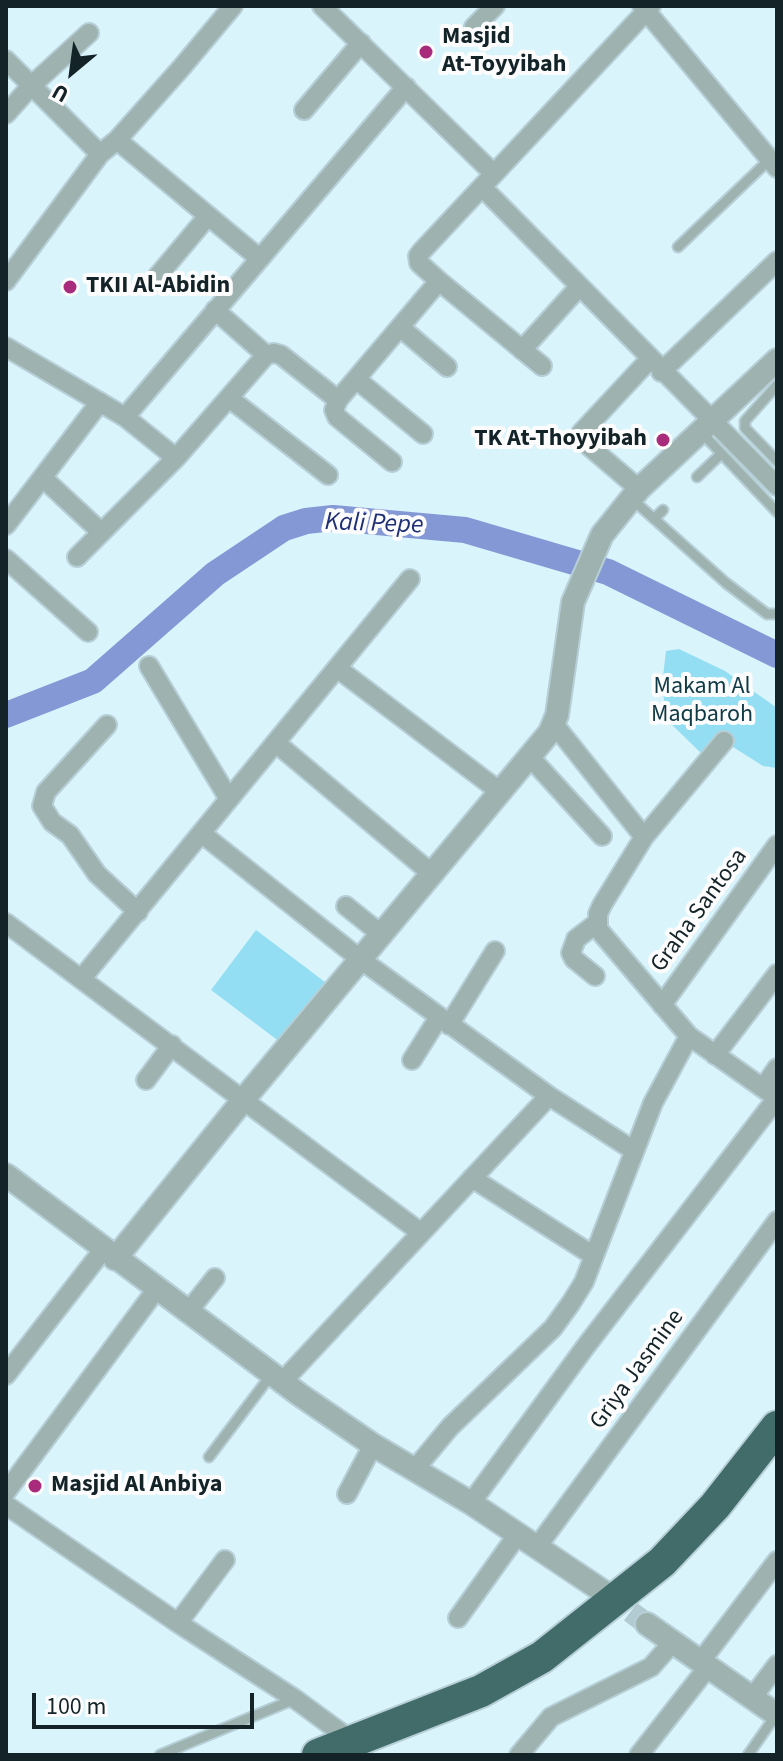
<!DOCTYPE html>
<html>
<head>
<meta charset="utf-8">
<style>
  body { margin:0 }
  #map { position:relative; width:783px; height:1761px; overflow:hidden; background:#daf4fc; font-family:"Source Sans 3",sans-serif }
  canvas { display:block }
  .frame { position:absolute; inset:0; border:8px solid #132328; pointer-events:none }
  .north { position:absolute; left:32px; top:32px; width:80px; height:80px; -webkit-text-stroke:6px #fcfcfc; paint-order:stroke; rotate:209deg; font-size:22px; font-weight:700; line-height:32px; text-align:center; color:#132328 }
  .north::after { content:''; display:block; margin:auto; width:28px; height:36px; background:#132328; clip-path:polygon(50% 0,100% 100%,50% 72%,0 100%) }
  .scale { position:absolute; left:32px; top:1693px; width:222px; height:36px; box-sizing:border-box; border:4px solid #132328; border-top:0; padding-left:10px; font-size:24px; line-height:28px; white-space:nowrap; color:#132328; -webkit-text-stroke:6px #fcfcfc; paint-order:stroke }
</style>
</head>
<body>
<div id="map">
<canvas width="783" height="1761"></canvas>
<div class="frame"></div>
<div class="north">U</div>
<div class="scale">100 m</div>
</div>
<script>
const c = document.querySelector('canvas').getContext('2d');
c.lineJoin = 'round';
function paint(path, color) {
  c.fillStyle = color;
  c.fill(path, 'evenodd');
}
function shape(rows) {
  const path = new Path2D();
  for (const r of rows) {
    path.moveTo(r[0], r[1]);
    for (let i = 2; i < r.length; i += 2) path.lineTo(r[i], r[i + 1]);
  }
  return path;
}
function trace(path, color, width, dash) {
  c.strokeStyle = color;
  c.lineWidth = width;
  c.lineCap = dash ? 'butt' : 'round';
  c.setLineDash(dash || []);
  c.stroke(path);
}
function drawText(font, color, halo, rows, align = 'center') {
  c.font = font + ' "Source Sans 3",sans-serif';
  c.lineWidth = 8;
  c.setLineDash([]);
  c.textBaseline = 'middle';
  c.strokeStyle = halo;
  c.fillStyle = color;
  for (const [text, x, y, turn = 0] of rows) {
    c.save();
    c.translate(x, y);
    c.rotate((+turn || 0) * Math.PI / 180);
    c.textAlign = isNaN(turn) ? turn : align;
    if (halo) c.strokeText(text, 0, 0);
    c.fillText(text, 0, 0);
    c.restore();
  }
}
const green = shape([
  [679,649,725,671,777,708,777,768,763,766,733,747,726,735,718,735,702,754,667,720,662,685,666,651],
  [256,930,325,982,280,1042,211,990]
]);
const river = shape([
  [6,715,93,681,215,574,284,528,306,521,333,518,465,530,608,572,777,655]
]);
const tertiaryTunnel = shape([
  [604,1592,647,1624]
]);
const service = shape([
  [678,247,770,159],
  [777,385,745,421,745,428,777,461],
  [701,432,777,512],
  [697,477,721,454],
  [633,500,726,583,767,614,777,614],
  [654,519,663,510],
  [209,1457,271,1375],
  [160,1755,295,1699],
  [748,1755,776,1715]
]);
const minor = shape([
  [322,6,494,174],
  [642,6,777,168],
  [474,27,495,6],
  [6,60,100,154],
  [304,110,361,43],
  [6,114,31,86,89,33],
  [117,140,259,258],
  [482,187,777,486],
  [6,281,100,154,117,140,182,67,233,6],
  [439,281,542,366],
  [151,284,208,216],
  [215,310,266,355],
  [401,328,447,367],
  [6,347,125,417,406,87],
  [522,350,579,287],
  [661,372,777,261],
  [356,379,423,434],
  [229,398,328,475],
  [338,400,334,410,337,417,392,462],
  [125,417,176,458],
  [43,478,101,532],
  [639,489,583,441,581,433,650,359],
  [6,525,100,402],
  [77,557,176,458,266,355,274,353,281,355,338,400,439,281,419,263,418,256,421,252,651,6],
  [6,559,88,632],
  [149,666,229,799],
  [337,668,499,791],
  [554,724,644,837,602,905,598,914,598,929,689,1036,777,1098],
  [107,725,46,792,42,806,52,822,70,835,97,874,138,912],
  [276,743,431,873],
  [529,756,602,836],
  [201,833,360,959,549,1096,633,1150],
  [644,837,724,741],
  [346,906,381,934],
  [6,923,420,1232],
  [595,976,574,959,571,953,576,939,597,923],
  [82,978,410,579],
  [662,1005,777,845],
  [449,1025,495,951],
  [715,1055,777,974],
  [412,1060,439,1017],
  [146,1080,172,1045],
  [763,1088,777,1068],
  [472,1178,594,1256],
  [187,1313,215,1278],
  [6,1375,103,1250],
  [282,1382,549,1096],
  [415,1469,450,1427,553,1328,571,1303,584,1282,594,1256,653,1103,689,1036],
  [6,1492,156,1290],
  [347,1494,373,1445],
  [471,1503,586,1346,777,1098],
  [6,1505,178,1623,295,1699,340,1732],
  [537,1547,777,1221],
  [458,1618,518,1534],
  [178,1623,225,1560],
  [701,1661,777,1561],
  [752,1698,777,1665],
  [519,1755,551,1717,651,1667,673,1642],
  [639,1755,708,1667]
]);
const tertiary = shape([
  [6,1175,300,1395,373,1445,471,1503,604,1592],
  [115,1259,244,1099,550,732,557,715,573,602,602,535,639,489,777,360],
  [647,1624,777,1715]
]);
const motorway = shape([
  [318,1755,481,1691,542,1657,662,1562,715,1506,777,1427]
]);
const markers = [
  [426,52,8,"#a92b7b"],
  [70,287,8,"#a92b7b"],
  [663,440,8,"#a92b7b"],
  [35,1486,8,"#a92b7b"]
];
const poiNames = [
  ["Masjid",442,38],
  ["At-Toyyibah",442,66],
  ["TKII Al-Abidin",86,287],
  ["TK At-Thoyyibah",647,440,"right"],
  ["Masjid Al Anbiya",51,1486]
];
const parkNames = [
  ["Makam Al",702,688],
  ["Maqbaroh",702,716]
];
const streetNames = [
  ["Graha Santosa",700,911,-54],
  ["Griya Jasmine",638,1370,-54]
];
const waterNames = [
  ["Kali Pepe",374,525,2]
];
paint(green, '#94def3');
trace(river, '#8398d4', 26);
trace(tertiaryTunnel, '#b2cad2', 22, [22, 11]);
trace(service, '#b6ced6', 13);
trace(minor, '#b6ced6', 22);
trace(tertiary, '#b6ced6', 26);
trace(motorway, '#b6ced6', 36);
trace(service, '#9eb2b0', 9);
trace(minor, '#9eb2b0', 18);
trace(tertiary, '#9eb2b0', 22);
trace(motorway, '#416c6a', 32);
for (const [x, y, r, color] of markers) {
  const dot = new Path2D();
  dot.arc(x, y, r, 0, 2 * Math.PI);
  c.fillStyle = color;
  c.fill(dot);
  trace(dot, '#fcfcfc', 3);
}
drawText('bold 24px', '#132328', '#fcfcfc', poiNames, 'left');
drawText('24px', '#103a45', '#fcfcfc', parkNames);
drawText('24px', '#132328', '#fcfcfc', streetNames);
drawText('italic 26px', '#1f2f76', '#fcfcfc', waterNames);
</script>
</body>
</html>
